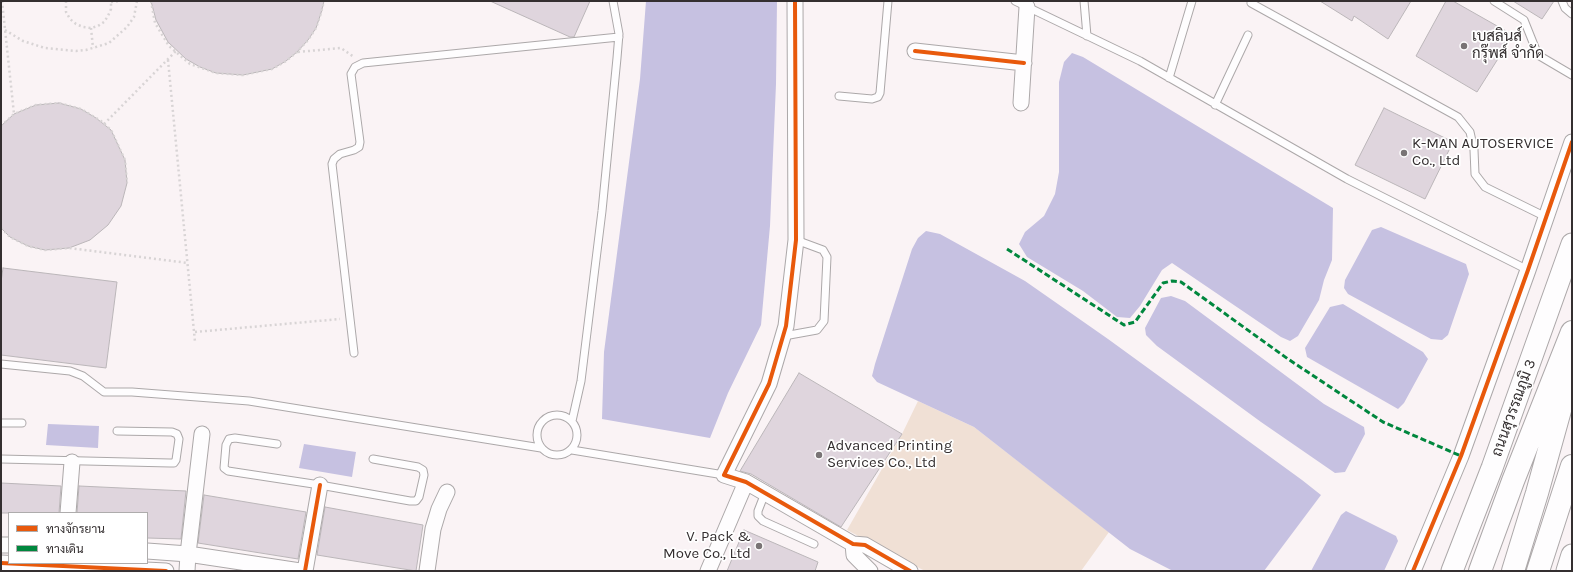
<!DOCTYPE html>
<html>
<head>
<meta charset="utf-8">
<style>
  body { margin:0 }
  #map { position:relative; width:1573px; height:572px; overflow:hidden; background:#faf3f5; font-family:Karla,Sarabun,sans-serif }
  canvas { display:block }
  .frame { position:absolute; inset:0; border:2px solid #342f30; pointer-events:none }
  .legend { position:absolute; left:8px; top:512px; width:140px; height:52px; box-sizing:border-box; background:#fff; border:1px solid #aeacac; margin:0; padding:5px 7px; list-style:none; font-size:12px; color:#342f30 }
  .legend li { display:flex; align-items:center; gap:8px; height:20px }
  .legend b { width:20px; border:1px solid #aeacac }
</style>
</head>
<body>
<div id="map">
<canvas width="1573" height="572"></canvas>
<div class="frame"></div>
<ul class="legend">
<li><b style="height:5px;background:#e8590c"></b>ทางจักรยาน</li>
<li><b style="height:5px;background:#00873e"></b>ทางเดิน</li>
</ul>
</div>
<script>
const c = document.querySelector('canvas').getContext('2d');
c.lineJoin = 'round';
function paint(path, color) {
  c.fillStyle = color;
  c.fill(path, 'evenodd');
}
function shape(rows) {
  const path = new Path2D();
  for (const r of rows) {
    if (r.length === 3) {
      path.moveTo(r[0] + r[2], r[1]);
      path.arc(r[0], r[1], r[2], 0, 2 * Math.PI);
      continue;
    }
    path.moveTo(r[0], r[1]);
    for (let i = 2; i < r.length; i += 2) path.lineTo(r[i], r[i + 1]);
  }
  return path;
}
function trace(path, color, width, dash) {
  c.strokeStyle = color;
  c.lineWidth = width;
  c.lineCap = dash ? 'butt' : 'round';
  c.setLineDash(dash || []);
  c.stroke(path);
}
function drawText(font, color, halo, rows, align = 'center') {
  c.font = font + ' Karla,Sarabun,sans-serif';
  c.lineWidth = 3.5;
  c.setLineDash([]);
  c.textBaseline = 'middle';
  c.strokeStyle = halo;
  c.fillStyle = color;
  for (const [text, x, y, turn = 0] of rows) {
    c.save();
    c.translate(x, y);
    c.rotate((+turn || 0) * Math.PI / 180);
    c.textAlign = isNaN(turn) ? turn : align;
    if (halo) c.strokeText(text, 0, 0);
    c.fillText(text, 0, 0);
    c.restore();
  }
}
const green = shape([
  [918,401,974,427,1109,532,1081,571,925,571,847,530,902,434]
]);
const water = shape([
  [646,1,777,1,776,84,770,226,761,325,728,393,710,438,602,419,604,352,640,79],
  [1072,53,1083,57,1333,208,1332,260,1324,280,1319,300,1298,336,1290,341,1281,337,1172,263,1162,270,1140,306,1130,318,1117,317,1083,291,1027,257,1019,244,1025,232,1044,216,1055,194,1059,172,1059,82,1064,62],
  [1381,227,1466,264,1469,274,1448,335,1442,340,1431,339,1348,294,1344,288,1345,280,1372,230],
  [926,231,940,234,1025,281,1108,339,1302,480,1321,495,1264,571,1173,571,1130,549,974,427,877,382,872,376,875,364,912,249,918,238],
  [1171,296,1185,301,1324,404,1364,427,1365,434,1345,472,1335,473,1261,422,1157,346,1146,335,1145,328,1161,298],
  [1343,304,1423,352,1428,359,1404,403,1398,409,1307,357,1305,348,1330,307],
  [48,424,99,426,98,448,46,445],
  [304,444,356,452,352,477,299,468],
  [1346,511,1396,536,1398,541,1384,571,1311,571,1341,515]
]);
const building = shape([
  [151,1,324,1,321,13,316,28,308,40,297,52,286,61,272,69,243,75,216,73,200,67,186,59,168,42,156,20,151,1],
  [490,1,590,1,574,37,570,37,490,1],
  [1320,1,1411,1,1388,39,1354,16,1352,21,1320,1],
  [1446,1,1453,1,1513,35,1477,92,1416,56,1446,1],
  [1513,1,1554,1,1542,19,1513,1],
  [59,103,81,109,96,118,111,130,125,160,127,183,121,206,108,225,90,240,69,248,45,250,28,246,10,237,1,228,1,126,14,114,36,105,59,103],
  [1384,108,1453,142,1425,199,1355,165,1384,108],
  [3,268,117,282,106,368,1,355,1,282,3,268],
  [799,373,902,434,841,527,751,474,740,471,799,373],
  [1,483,61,486,59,513,1,513,1,483],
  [79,486,186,491,181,539,147,538,147,513,77,513,79,486],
  [204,495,306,512,298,559,198,543,204,495],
  [325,507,423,525,416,571,317,555,325,507],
  [744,530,818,562,815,571,727,571,744,530]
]);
const path = shape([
  [2,1,14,114],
  [66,1,66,12,70,19,76,24,83,27,91,28,98,26,104,22,108,16,111,9,111,1],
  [151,1,155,23,169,46,190,64,216,73,243,75,272,69,286,61,297,52,308,40,316,28,321,13,324,1],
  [111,2,120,1],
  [91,28,93,48],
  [5,30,23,41,45,48,76,51,86,50,109,43,127,27,134,17,137,1],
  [298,52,341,48,354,57],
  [168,60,195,342],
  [104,124,176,51],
  [1,126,14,114,36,105,59,103,81,109,101,121,111,130,125,160,127,183],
  [1,228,10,237,28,246,45,250,69,248,188,263],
  [195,332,340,319]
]);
const service = shape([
  [1015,1,1140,61,1347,179,1528,270],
  [1084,1,1087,36],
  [1494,1,1524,20,1538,55,1572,75],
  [1562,1,1565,8,1572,14],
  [1251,3,1458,117,1470,132,1474,150,1475,174,1485,187,1546,217],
  [1169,78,1192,1],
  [839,96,872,99,878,97,880,93,888,1],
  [1215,105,1248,35],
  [784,336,817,330,824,321,827,257,823,250,796,240],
  [354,353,332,164,334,159,340,154,354,150,359,147,360,142,351,74,355,67,363,63,619,37],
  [1,364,70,371,83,376,104,392,132,392,249,401,541,448],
  [557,435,20],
  [572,421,581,381,602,211,617,58,619,34,613,1],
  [1,423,22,423],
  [277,444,235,438,229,439,226,445,224,468,228,471,320,485,410,501,416,501,419,497,424,475,423,470,418,467,373,459],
  [572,450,724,475],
  [1,459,170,463,174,463,176,460,179,439,177,434,172,432,117,431],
  [765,493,758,511,758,516,763,521,814,544]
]);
const minor = shape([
  [795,1,796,240,786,326,769,384,724,475,746,482,853,544,865,545,910,571],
  [915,51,1024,63],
  [1021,103,1027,7],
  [68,513,72,462],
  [853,544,854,555,870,571],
  [1,545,9,545],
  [147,551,188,554,300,571],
  [1,563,166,571],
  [187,571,188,554,202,434],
  [305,571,320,485],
  [427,571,433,529,439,509,447,492],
  [708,571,746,482],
  [1413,571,1461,456,1528,270,1572,142]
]);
const secondary = shape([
  [1452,571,1492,468,1572,244],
  [1567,571,1572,555]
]);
const motorway = shape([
  [1480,571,1513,481,1572,332],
  [1513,571,1537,493,1572,367],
  [1538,571,1572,466]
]);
const quiet = shape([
  [1007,249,1124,325,1135,322,1163,283,1172,281,1181,282,1288,359,1383,422,1461,456]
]);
const cycleway = shape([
  [795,1,796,240,786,326,769,384,724,475,746,482,853,544,865,545,910,571],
  [915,51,1024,63],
  [1,563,166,571],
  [305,571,320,485],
  [1413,571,1461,456,1528,270,1572,142]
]);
const markers = [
  [1464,46,4,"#797475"],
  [1404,153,4,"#797475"],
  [819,455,4,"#797475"],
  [759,546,4,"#797475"]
];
const poiNames = [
  ["เบสลินส์",1472,37],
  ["กรุ๊พส์ จำกัด",1472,54],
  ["K-MAN AUTOSERVICE",1412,144],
  ["Co., Ltd",1412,161],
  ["Advanced Printing",827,446],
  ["Services Co., Ltd",827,463],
  ["V. Pack &",751,537,"right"],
  ["Move Co., Ltd",751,554,"right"]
];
const streetNames = [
  ["ถนนสุวรรณภูมิ 3",1514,408,-70]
];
paint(green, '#f0e0d5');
paint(water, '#c6c1e1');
paint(building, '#dfd5dd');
trace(building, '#bbb6b9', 1);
trace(service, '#aca8a9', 9);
trace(minor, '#aca8a9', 17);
trace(secondary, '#aca8a9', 23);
trace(motorway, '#aca8a9', 24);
trace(path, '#d8d4d5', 2.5, [2, 3]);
trace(service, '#fefdfe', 7);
trace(minor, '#fefdfe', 15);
trace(secondary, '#fefdfe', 21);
trace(motorway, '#fefdfe', 22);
trace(quiet, '#00873e', 3, [6, 3]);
trace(cycleway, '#e8590c', 4);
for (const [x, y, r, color] of markers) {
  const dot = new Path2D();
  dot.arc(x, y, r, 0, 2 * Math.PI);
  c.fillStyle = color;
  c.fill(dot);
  trace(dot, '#fff', 1.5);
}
drawText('15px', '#342f30', '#fff', poiNames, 'left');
drawText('15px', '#342f30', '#fff', streetNames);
</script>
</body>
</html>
